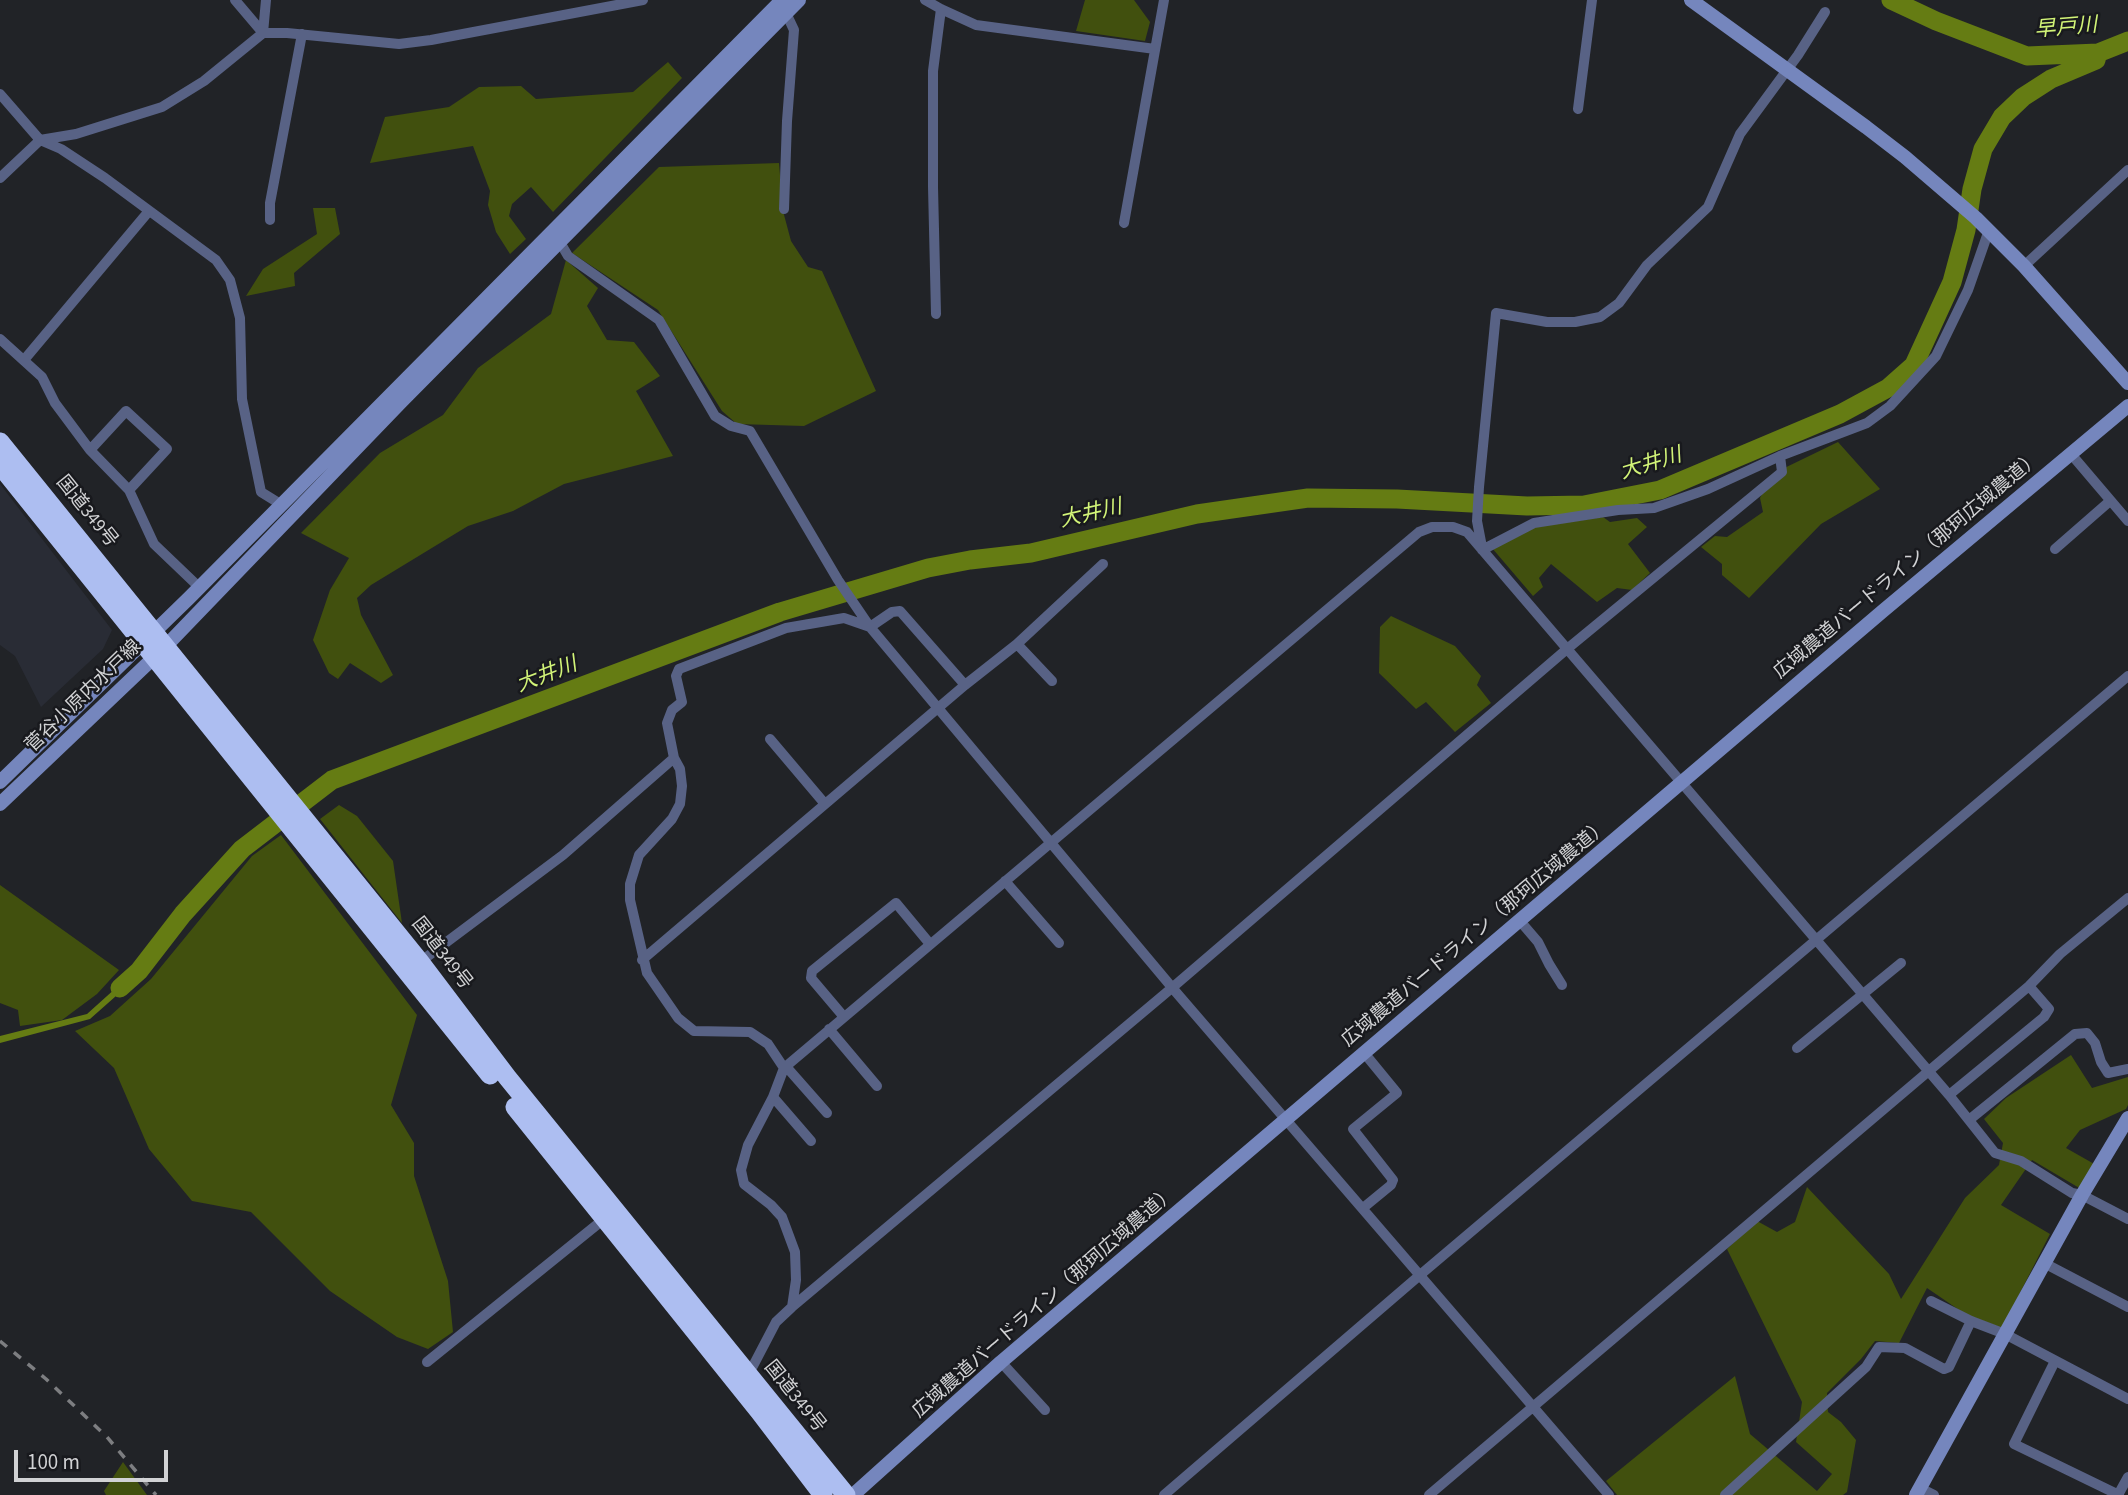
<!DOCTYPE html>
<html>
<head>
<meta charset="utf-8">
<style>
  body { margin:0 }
  #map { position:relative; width:2128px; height:1495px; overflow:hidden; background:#212327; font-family:"Source Sans 3",sans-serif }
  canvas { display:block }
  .scale { position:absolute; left:14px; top:1450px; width:154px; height:32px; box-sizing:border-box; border:4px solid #d1d2d4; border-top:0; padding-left:9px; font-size:21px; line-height:24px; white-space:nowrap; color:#d1d2d4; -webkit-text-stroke:5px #18191d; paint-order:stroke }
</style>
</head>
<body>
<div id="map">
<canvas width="2128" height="1495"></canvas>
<div class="scale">100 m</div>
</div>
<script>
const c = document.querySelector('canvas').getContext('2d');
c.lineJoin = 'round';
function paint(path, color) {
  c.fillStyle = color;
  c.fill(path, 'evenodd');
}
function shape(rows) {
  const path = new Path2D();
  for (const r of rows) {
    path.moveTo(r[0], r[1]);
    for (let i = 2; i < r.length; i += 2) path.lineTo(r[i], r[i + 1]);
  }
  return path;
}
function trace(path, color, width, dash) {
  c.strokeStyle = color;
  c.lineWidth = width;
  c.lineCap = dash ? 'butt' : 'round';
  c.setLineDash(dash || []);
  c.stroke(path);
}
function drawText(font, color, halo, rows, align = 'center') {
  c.font = font + ' "Source Sans 3","Noto Sans JP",sans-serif';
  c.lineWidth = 5;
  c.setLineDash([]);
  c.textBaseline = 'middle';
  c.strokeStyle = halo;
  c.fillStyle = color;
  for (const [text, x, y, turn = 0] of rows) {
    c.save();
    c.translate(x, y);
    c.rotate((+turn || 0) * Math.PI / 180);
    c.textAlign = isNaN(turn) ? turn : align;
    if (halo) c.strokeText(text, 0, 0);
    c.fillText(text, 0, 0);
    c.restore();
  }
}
const built = shape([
  [0,484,112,630,103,649,41,707,15,656,0,645]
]);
const green = shape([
  [1085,0,1134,0,1150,22,1145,41,1076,31],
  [668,62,682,78,553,212,531,187,512,204,509,216,526,239,510,254,496,232,488,205,490,191,473,146,370,163,385,117,449,107,479,87,521,86,536,99,633,92],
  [779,163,783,211,791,241,808,267,822,271,876,391,804,426,737,424,722,411,658,310,572,253,659,167],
  [313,208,335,208,340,234,294,273,295,286,246,296,263,269,317,234],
  [566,260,598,288,587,306,607,340,634,342,660,376,636,391,673,456,564,484,513,511,468,526,371,585,357,598,361,615,393,675,381,683,350,663,338,679,329,673,313,640,330,590,349,558,301,533,380,453,443,415,478,368,551,314],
  [1838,442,1880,489,1821,524,1749,598,1722,575,1722,564,1701,547,1715,536,1727,537,1763,512,1760,498,1772,474],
  [1603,517,1610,522,1637,518,1647,527,1628,544,1650,573,1632,590,1617,588,1597,602,1551,564,1539,578,1543,587,1533,596,1492,548,1535,527],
  [1391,616,1455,646,1481,676,1477,685,1491,703,1455,732,1426,702,1416,709,1379,673,1380,627],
  [339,805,357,816,393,861,402,923,320,819],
  [281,835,417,1015,391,1105,414,1143,414,1176,448,1281,453,1332,428,1349,397,1337,330,1291,251,1212,192,1201,149,1149,114,1068,75,1031,110,1016,151,979,252,856],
  [0,885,119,970,97,994,62,1020,20,1026,18,1010,0,1003],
  [2071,1055,2092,1088,2128,1077,2128,1105,2126,1109,2080,1130,2066,1148,2096,1165,2081,1189,2032,1160,2001,1205,2050,1234,2002,1328,1965,1314,1927,1288,1899,1343,1875,1341,1861,1359,1827,1393,1828,1412,1841,1422,1856,1440,1847,1492,1843,1495,1617,1495,1606,1481,1735,1376,1750,1434,1817,1491,1832,1474,1796,1442,1802,1402,1727,1249,1757,1221,1777,1232,1795,1222,1807,1187,1889,1274,1901,1299,1965,1198,1999,1165,2003,1143,1984,1119,2006,1098],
  [123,1462,147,1495,106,1495,104,1491]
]);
const water = shape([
  [137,969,142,973,90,1019,0,1043,0,1036,87,1014]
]);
const river = shape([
  [1891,0,1936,21,2027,56,2098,53,2128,41],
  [120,988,139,971,183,914,242,849,332,780,780,612,928,568,970,560,1031,553,1197,514,1308,498,1397,499,1527,506,1584,505,1660,490,1840,414,1888,388,1914,365,1952,282,1966,230,1972,189,1983,149,2002,117,2023,97,2051,79,2096,60,2098,53]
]);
const street = shape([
  [235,0,263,33],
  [925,0,941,9,976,25,1155,49],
  [263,33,266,0],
  [0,94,40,140,61,149,105,178,216,260,230,280,240,318,242,399,261,492,282,505],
  [1578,109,1592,0],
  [0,178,40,140,76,134,162,107,204,81,263,33,287,33,399,44,431,40,643,0],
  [784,209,787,121,794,30,786,13],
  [270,220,270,203,302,34],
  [1124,223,1164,0],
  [557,237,568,256,659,320,715,416,731,426,750,431,838,580,870,627,1175,991,1609,1495],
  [2024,266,2128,170],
  [936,314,933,187,933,71,941,9],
  [0,339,42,377,55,403,90,450,129,490,154,544,200,588],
  [24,360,149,211],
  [90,450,126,411,167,449,129,490],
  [2071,454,2128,521],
  [1482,547,1477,521,1479,487,1496,313,1547,322,1575,322,1600,317,1619,303,1647,265,1708,207,1740,134,1798,55,1825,12],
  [2055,549,2110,501],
  [1482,550,1534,523,1618,510,1654,508,1708,489,1780,456,1867,423,1890,406,1936,356,1968,290,1989,230],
  [1017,644,1052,681],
  [770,739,825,804],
  [674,758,667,723,672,710,682,702,676,676,679,669,786,628,844,618,870,627,892,612,900,611,965,685],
  [1005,881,1059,943],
  [1520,921,1538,942,1549,964,1562,985],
  [642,960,965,685,1017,644,1103,564],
  [420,962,563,855,674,758,680,769,682,786,680,804,672,819,639,855,630,884,630,900,647,973,678,1018,694,1031,750,1032,768,1044,784,1068,790,1071,827,1113],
  [844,1017,811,978,812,971,896,903,930,944],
  [829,1029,877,1086],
  [1797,1048,1901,963],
  [1949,1095,2044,1017,2049,1009,2029,986],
  [773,1097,811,1141],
  [1969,1120,2075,1034,2087,1033,2095,1043,2101,1062,2108,1073,2128,1069],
  [1363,1208,1391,1185,1393,1180,1353,1129,1397,1093,1365,1054],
  [2044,1263,2128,1307],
  [1931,1301,1971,1321,2005,1334,2128,1399],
  [792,1307,796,1280,795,1252,782,1217,771,1205,744,1184,741,1170,748,1145,773,1097,784,1068,1419,532,1432,527,1453,527,1467,532,1949,1095,1995,1153,2021,1161,2072,1193,2082,1195,2128,1219],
  [2055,1361,2014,1444,2119,1495],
  [427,1362,604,1219],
  [1001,1362,1045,1410],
  [743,1375,753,1366,776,1322,792,1307,1173,987,1567,649,1782,472,1780,456],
  [1920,1488,1934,1495],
  [1164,1495,1420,1275,2128,676],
  [1429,1495,2029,986,2060,954,2128,898],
  [1725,1495,1866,1367,1879,1347,1905,1348,1944,1369,1949,1367,1971,1321],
  [2118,1495,2128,1477]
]);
const secondary = shape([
  [1691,0,1866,127,1905,157,1976,218,2024,266,2128,383],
  [0,782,189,598,782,0],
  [0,804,165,647,401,402,799,0],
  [853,1495,1001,1362,1884,610,2128,406],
  [1916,1495,2082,1195,2128,1118]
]);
const highway = shape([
  [0,442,420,962,507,1077,846,1495],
  [0,465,490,1075],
  [515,1107,759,1411,823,1495]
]);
const rail = shape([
  [0,1341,46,1379,107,1437,156,1495]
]);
const streetNames = [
  ["国道349号",86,512,51],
  ["広域農道バードライン（那珂広域農道）",1908,566,-40],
  ["菅谷小原内水戸線",84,697,-44],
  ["広域農道バードライン（那珂広域農道）",1476,934,-40],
  ["国道349号",441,954,52],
  ["広域農道バードライン（那珂広域農道）",1045,1303,-41],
  ["国道349号",794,1397,51]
];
const waterNames = [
  ["早戸川",2066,29,-5],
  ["大井川",1651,465,-17],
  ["大井川",1091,515,-13],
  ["大井川",547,676,-21]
];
paint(built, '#292c35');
paint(green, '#41500e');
paint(water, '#657c13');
trace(river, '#657c13', 19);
trace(street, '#586285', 10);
trace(secondary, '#7586bd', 14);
trace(highway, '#adbef1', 19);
trace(rail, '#7d7e81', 3.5, [9, 9]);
drawText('19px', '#d1d2d4', '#18191d', streetNames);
drawText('italic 21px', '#d2f478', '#18191d', waterNames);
</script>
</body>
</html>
